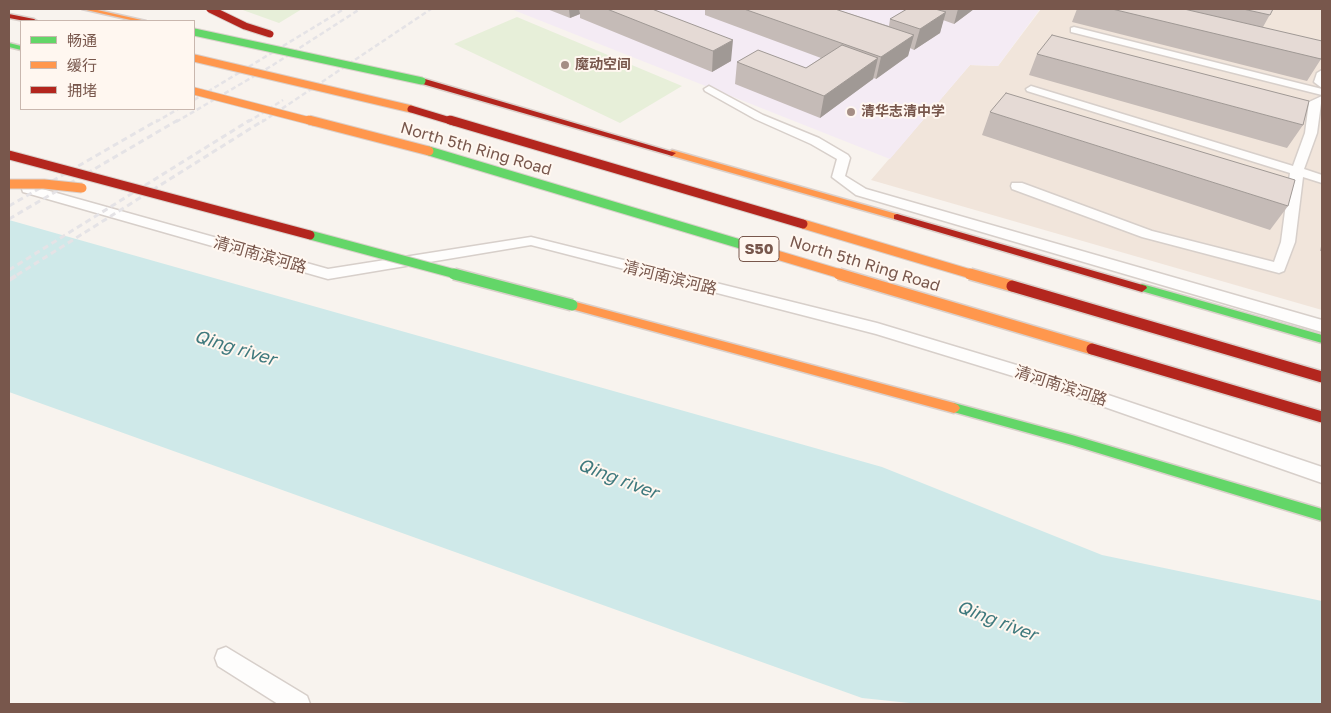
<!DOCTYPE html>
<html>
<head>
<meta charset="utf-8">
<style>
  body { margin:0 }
  #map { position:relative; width:1331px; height:713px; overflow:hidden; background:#f8f3ee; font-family:"Golos Text","Noto Sans SC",sans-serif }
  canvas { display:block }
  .frame { position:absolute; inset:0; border:10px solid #78574c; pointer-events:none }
  .legend { position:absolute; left:20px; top:20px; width:175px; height:90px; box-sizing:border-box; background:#fff7f0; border:1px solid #c9b7ae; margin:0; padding:6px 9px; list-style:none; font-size:15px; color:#78574c }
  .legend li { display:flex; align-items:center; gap:10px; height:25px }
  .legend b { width:25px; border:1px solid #c9b7ae }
</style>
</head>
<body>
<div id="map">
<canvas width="1331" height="713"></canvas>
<div class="frame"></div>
<ul class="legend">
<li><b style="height:6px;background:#63d668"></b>畅通</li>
<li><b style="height:6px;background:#ff974d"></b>缓行</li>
<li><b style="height:6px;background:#b3261e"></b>拥堵</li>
</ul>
</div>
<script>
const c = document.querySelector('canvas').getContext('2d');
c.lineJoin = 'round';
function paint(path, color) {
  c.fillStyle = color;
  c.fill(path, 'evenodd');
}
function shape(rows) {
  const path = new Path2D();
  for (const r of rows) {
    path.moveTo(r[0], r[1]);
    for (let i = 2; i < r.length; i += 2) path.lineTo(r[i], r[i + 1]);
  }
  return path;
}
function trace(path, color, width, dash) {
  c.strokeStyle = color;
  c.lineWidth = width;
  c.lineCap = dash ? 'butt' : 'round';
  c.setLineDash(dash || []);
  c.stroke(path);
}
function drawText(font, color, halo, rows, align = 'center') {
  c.font = font + ' "Golos Text","Noto Sans SC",sans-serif';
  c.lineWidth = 4;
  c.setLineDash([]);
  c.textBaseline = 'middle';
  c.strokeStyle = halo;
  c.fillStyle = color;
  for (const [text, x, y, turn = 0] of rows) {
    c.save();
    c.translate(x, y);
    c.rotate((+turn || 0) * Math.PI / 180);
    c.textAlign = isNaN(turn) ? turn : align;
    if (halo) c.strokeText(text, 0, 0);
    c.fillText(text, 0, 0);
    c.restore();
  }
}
const residential = shape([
  [1041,9,1322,9,1322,310,871,180,970,65,998,66]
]);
const education = shape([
  [511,9,1040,9,998,66,970,65,890,159]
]);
const green = shape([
  [240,9,302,9,279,23],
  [517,17,682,86,620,123,454,44]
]);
const water = shape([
  [9,220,882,467,1102,555,1322,601,1322,704,919,704,862,698,9,392]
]);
const lane = shape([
  [1074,27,1322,89,1322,95,1071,32,1071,28,1074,27],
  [1322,70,1322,88,1314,82,1317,73,1322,70],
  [709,86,763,115,819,138,848,155,850,158,845,176,866,189,1322,320,1322,332,856,195,832,177,837,159,811,144,755,119,705,91,704,89,709,86],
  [1031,86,1293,166,1305,133,1309,102,1322,96,1317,133,1304,169,1322,175,1322,183,1303,177,1295,242,1284,271,1279,273,1142,237,1012,189,1011,186,1012,183,1022,183,1152,231,1274,262,1281,242,1290,173,1027,91,1026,89,1031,86],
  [28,185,328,269,531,237,877,323,1043,373,1322,467,1322,483,1039,384,876,334,531,245,328,279,23,192,22,189,23,186,28,185],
  [226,647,307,696,310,704,278,704,218,666,215,658,218,650,226,647]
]);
const fast = shape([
  [9,43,21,46,21,50,9,47,9,43],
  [1142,284,1322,335,1322,343,1138,290,1137,288,1138,286,1142,284],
  [954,403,1072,435,1322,509,1322,521,1072,445,950,411,948,408,950,405,954,403]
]);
const slow = shape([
  [82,9,93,9,146,21,135,21,82,9],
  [672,150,900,215,902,217,900,219,894,219,669,155,668,153,672,150],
  [572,301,954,403,958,405,960,408,958,411,954,413,568,308,567,305,572,301]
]);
const jam = shape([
  [9,14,34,19,37,21,25,21,9,18,9,14],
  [419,79,425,79,676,153,672,156,669,155,419,83,419,79],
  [897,214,1146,286,1147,288,1142,292,894,219,894,215,897,214]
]);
const railFar2 = shape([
  [194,100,344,9],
  [156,122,178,109],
  [176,122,273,65,360,9],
  [248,122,283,100],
  [262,122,431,9]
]);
const railFar1 = shape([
  [9,206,158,120],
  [9,219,178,120],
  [9,270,250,120],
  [17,275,264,120]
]);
const rail = shape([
  [9,280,19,274]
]);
const fastBridgeFar2 = shape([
  [194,32,422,81]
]);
const fastBridgeFar1 = shape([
  [429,151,777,255],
  [310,235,459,275]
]);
const fastBridge = shape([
  [454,274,572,305]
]);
const slowBridgeFar2 = shape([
  [194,58,411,109],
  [194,91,314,122]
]);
const slowBridgeFar1 = shape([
  [309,120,429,151],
  [9,184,44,184,82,188],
  [803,224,974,275],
  [777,255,844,275]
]);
const slowBridge = shape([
  [839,274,1092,349],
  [970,274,1012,286]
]);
const jamBridgeFar2 = shape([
  [210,9,245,26,270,34],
  [411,109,454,122]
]);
const jamBridgeFar1 = shape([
  [450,120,803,224],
  [9,155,310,235]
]);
const jamBridge = shape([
  [1012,286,1322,377],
  [1092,349,1322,417]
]);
const wall = shape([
  [547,9,652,9,731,61,712,72,580,18,580,14,570,18],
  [705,9,835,9,889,26,890,19,907,9,974,9,954,24,943,20,940,33,914,50,910,48,908,56,876,79,874,78,873,79,820,118,735,84,737,62,806,68,821,58,705,15],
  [1077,9,1273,9,1263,27,1321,59,1307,81,1072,22],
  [1037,54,1303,125,1287,148,1029,75],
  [990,112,1288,206,1270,230,982,135],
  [1322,242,1322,251,1320,251]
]);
const shadedWall = shape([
  [569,9,579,9,580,14,570,18],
  [958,9,974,9,954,24],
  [946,12,940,33,914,50,920,29],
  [914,35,908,56,876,79,881,57],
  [733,40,731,61,712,72,713,51],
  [878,58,873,79,820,118,824,96]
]);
const building = shape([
  [607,9,652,9,733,40,713,51,607,9],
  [744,9,835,9,914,35,881,57,744,9],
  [907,9,935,9,946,12,920,29,890,19,907,9],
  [1112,9,1184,9,1322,41,1322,56,1321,59,1112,9],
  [1243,9,1273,9,1270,15,1243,9],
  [1052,35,1309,101,1303,125,1037,54,1052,35],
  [842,45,878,58,824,96,737,62,758,50,806,68,842,45],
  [1006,93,1295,180,1288,206,990,112,1006,93]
]);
const markers = [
  [565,65,5,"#a58e85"],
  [851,112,5,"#a58e85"]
];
const farPoinames = [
  ["魔动空间",575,65],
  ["清华志清中学",861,112]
];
const shields = [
  [759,249,40]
];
const shieldNames = [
  ["S50",759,249]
];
const streetNames = [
  ["North 5th Ring Road",476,149,16],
  ["清河南滨河路",260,255,16],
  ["North 5th Ring Road",865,264,17],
  ["清河南滨河路",670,278,14],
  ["清河南滨河路",1061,386,18]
];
const waterNames = [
  ["Qing river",235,348,17],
  ["Qing river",618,479,21],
  ["Qing river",997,621,21]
];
paint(residential, '#f1e5db');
paint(education, '#f4ebf4');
paint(green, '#e7efd9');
paint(water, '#cfe9e9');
trace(lane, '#d7cfca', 3);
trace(fast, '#dad0cb', 3);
trace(slow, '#dad0cb', 3);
trace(jam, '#dad0cb', 3);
paint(lane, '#fefdfc');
paint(fast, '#63d668');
paint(slow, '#ff974d');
paint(jam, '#b3261e');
trace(railFar2, '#e5e3e6', 2.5, [5, 3]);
trace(railFar1, '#e5e3e6', 3, [6, 4]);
trace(rail, '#e5e3e6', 4, [8, 5]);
trace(fastBridgeFar2, '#dad0cb', 9, []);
trace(fastBridgeFar1, '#dad0cb', 11, []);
trace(fastBridge, '#dad0cb', 14, []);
trace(slowBridgeFar2, '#dad0cb', 9, []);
trace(slowBridgeFar1, '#dad0cb', 11, []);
trace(slowBridge, '#dad0cb', 14, []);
trace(jamBridgeFar2, '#dad0cb', 9, []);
trace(jamBridgeFar1, '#dad0cb', 11, []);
trace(jamBridge, '#dad0cb', 14, []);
trace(fastBridgeFar2, '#63d668', 7);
trace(fastBridgeFar1, '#63d668', 9);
trace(fastBridge, '#63d668', 11);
trace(slowBridgeFar2, '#ff974d', 7);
trace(slowBridgeFar1, '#ff974d', 9);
trace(slowBridge, '#ff974d', 11);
trace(jamBridgeFar2, '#b3261e', 7);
trace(jamBridgeFar1, '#b3261e', 9);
trace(jamBridge, '#b3261e', 11);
paint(wall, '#c5bbb7');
paint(shadedWall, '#a09995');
paint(building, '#e5dad5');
trace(building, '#a09995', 1);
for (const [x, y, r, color] of markers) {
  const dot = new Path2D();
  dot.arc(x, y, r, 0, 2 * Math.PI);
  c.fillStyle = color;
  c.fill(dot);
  trace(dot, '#fff7f0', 2);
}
drawText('bold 14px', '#78574c', '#fff7f0', farPoinames, 'left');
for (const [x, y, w] of shields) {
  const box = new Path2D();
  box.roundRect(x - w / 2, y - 12.5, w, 25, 4);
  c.fillStyle = '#fff7f0';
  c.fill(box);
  trace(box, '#78574c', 1);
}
drawText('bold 15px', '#78574c', null, shieldNames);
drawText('16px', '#78574c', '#fff7f0', streetNames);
drawText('italic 18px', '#3f797d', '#fff7f0', waterNames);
</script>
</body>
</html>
